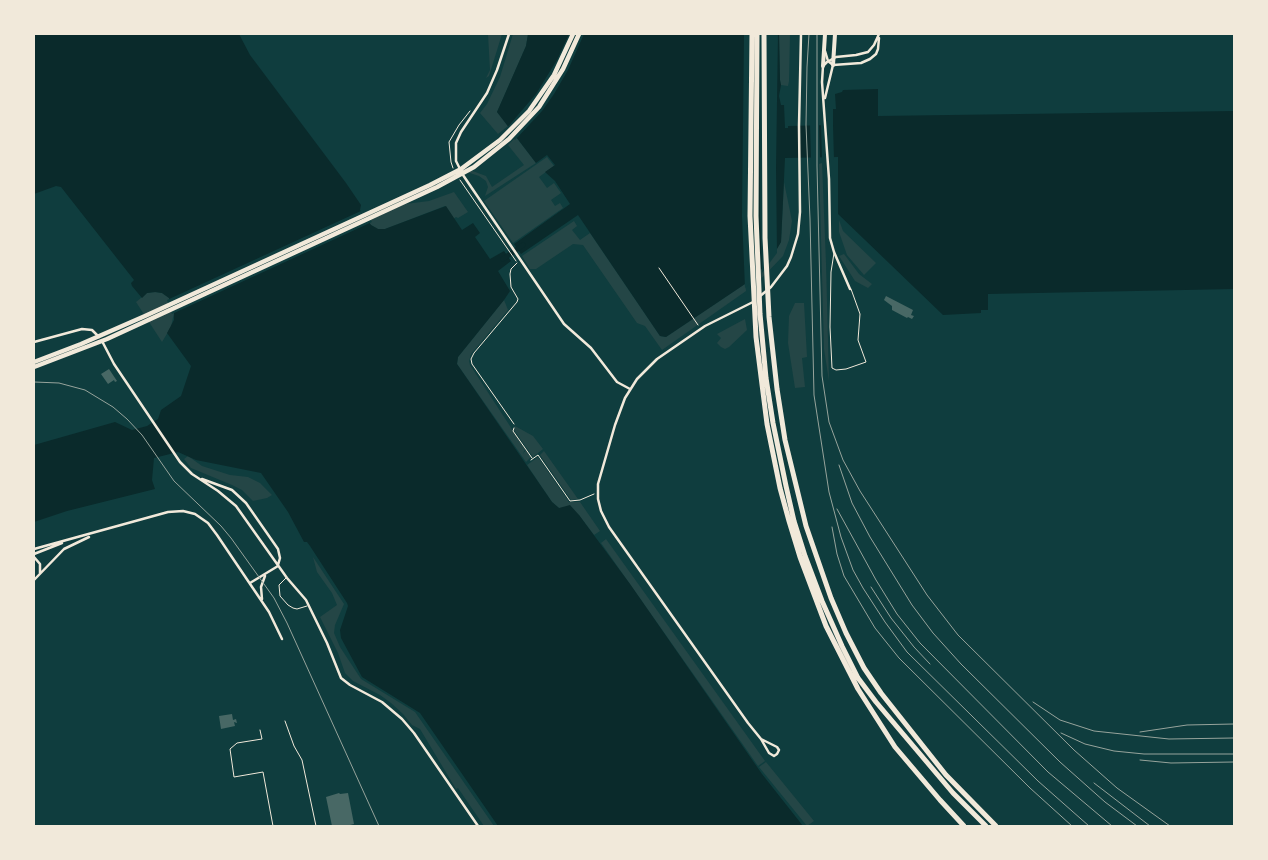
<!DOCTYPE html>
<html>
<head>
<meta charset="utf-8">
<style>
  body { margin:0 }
  #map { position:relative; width:1268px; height:860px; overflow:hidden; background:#0f3d3e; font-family:"Asap Condensed",sans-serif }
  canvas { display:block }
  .frame { position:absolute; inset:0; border:35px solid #f1e9da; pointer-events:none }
</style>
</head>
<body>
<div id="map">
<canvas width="1268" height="860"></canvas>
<div class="frame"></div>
</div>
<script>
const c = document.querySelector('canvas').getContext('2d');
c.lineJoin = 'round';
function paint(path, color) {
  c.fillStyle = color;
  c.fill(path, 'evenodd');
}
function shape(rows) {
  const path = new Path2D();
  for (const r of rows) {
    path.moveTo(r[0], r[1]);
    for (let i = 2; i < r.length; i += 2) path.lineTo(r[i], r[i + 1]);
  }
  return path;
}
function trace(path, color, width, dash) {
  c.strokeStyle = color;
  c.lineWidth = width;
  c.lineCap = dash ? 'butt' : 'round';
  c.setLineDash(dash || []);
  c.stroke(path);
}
const green = shape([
  [488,34,502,34,489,76,486,78,490,70],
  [513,34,528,34,526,46,497,112,508,126,498,134,480,113,487,104,500,77],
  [779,34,790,34,789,81,788,86,781,85,780,80],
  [516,137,536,163,485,196,488,187,486,181,479,176,467,172,470,170,486,176,492,187,524,165,508,145],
  [547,157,554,166,539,177,547,188,554,183,561,193,551,200,555,206,560,203,563,208,513,243,484,201],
  [822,163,826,263,829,381,824,349,819,164],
  [784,182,792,221,789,240,783,256,758,282,757,274,765,266,781,242],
  [454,192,468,212,458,218,456,217,453,219,445,206,385,229,378,229,371,225,367,220,405,204,429,201],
  [839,220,843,231,876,263,864,275,847,255,839,232],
  [574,221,577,226,572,230,580,240,590,233,660,336,666,337,745,284,746,291,662,350,645,326,637,323,583,245,573,244,536,269,530,269,522,256],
  [844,254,859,274,872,284,868,288,855,281,839,256],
  [155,292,162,293,169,298,174,313,171,327,162,342,136,302,147,293],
  [504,300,508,310,471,354,469,361,470,365,525,449,523,454,526,450,531,457,526,462,457,364,458,357],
  [795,303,804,303,807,357,802,358,805,387,795,388,788,343,789,316],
  [745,319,747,330,729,347,725,349,721,347,717,343,721,338,717,334],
  [515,426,533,436,543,449,533,457,514,430],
  [544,451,578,499,571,500,540,455],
  [188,456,202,466,230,475,248,477,260,483,272,495,267,498,253,501,242,490,232,485,191,468,184,459],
  [538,457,569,502,580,502,600,531,594,535,579,515,559,508,552,502,527,465],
  [606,539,765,761,758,766,601,543],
  [313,557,344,604,335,625,334,633,340,647,361,679,415,712,494,826,484,826,458,788,456,789,420,729,412,725,403,714,391,703,380,695,353,681,345,673,338,653,320,617,337,605,332,593,317,572],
  [766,762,814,821,807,826,759,767]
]);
const water = shape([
  [34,34,239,34,250,55,346,183,361,205,360,210,371,225,378,229,385,229,446,206,462,230,473,223,480,233,475,237,490,259,504,251,511,261,498,271,510,291,504,300,458,357,457,364,552,502,559,508,570,505,579,515,630,584,762,774,803,826,498,826,420,713,362,677,341,638,340,630,348,606,347,603,310,546,307,542,304,542,288,512,261,473,196,460,178,452,154,458,152,480,155,489,67,511,34,522,34,445,115,422,132,430,147,426,158,419,161,410,181,396,191,366,167,333,174,320,174,313,169,298,162,293,155,292,147,293,142,298,132,286,131,283,134,280,61,187,56,186,34,194],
  [528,34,779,34,780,80,781,85,779,96,781,105,784,105,785,128,788,128,788,126,833,125,833,109,836,109,835,94,842,92,843,90,878,89,878,116,1234,111,1234,289,988,294,988,310,981,310,981,313,943,315,838,214,838,157,785,158,781,242,777,249,765,266,745,284,666,337,660,336,578,215,521,254,514,244,570,204,555,181,545,172,555,165,547,155,536,163,497,112,526,46]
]);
const pier = shape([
  [569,34,584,34,568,70,554,94,542,111,515,140,506,129,536,94,557,60],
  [744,34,778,34,776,168,777,253,762,273,760,217,760,55,759,217,761,274,745,288,742,216],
  [810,125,819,125,820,160,811,160],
  [821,125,833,125,834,160,822,160],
  [363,210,372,222,172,314,167,300]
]);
const canal = shape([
  [503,259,523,245]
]);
const building = shape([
  [886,296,913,310,911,315,914,316,912,319,908,317,907,318,892,310,892,306,884,300],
  [109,369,117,381,115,382,114,380,108,384,101,374],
  [232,714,233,720,236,719,237,723,234,722,235,726,221,729,219,716],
  [339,793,340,794,348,793,354,824,346,826,332,826,326,797]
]);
const path = shape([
  [453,168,451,162,449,142,459,125,470,111],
  [460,180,516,261],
  [659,268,698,325],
  [514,428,513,431,532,458],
  [531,460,538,455,570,501,580,500,594,494]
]);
const service = shape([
  [834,253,831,272,830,327,832,368,836,370,846,369,866,362,858,340,860,314,851,289],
  [514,424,472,364,471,359,474,353,517,302,518,299,511,287,510,274,511,269,517,263],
  [286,578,279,585,280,596,288,605,293,608,297,609,307,606],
  [285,721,294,746,302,760,316,826],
  [260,730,262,739,237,743,230,749,234,777,263,772,273,826]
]);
const minor = shape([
  [509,34,497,70,487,93,461,132,456,143,456,161,463,175,564,324,591,348,617,382,630,389],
  [825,51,828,61,833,65,861,63,870,59,876,54,878,49,879,38],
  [825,98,833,65],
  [850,289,834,252,830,238,829,179,822,82,823,66,827,62,836,57,856,55,868,52,874,45,879,34],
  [759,297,771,287,787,266,791,257,798,234,800,212,799,126,801,34],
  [753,302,705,326,657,359,637,379,625,398,615,425,598,484,598,499,601,511,609,527,748,723,761,739,777,747,779,750,777,754,774,756,769,753,761,739],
  [102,341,114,364,180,462,192,474,218,491,236,506,287,578,306,600,327,643,341,678,350,685,382,702,402,719,414,733,478,826],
  [34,342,82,329,92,330,99,337],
  [202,479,232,490,246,503,278,549,280,558,278,565],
  [34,549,168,512,183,511,195,514,208,523,217,535,269,612,282,639],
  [34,554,62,543],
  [34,557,40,564,40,573],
  [34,580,64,549,89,537],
  [250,583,278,566],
  [262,599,261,587,265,576]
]);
const tertiary = shape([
  [833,65,835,34],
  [823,66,825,34]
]);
const primary = shape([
  [34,362,81,344,145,316,430,185,461,169,500,140,529,111,554,75,573,34],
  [34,367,107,339,437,187,474,167,509,139,539,107,563,69,579,34]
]);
const motorway = shape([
  [752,34,750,216,756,337,767,424,780,488,789,521,800,557,826,626,858,689,895,747,940,800,964,826],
  [757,34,756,216,760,314,766,378,773,423,786,486,794,521,805,556,822,601,842,646,858,678,876,702,953,793,986,826],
  [764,34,765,238,769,317,777,389,785,440,806,526,831,598,846,633,864,668,881,693,946,775,996,826]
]);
const rail = shape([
  [809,34,807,67,806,125,810,219,814,395,829,492,841,537,853,570,863,588,885,622,907,652,1038,781,1089,826],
  [817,34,817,166,822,376,829,422,843,460,860,491,927,595,958,635,1074,750,1117,788,1170,826],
  [34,382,59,383,85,390,113,407,127,419,142,435,174,481,221,526,231,538,274,598,287,623,379,826],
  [839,465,852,503,870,537,912,605,933,633,961,664,1060,762,1105,802,1137,826],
  [837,509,876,580,897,614,920,643,1048,772,1112,826],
  [832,527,837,554,844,576,875,628,899,658,1030,788,1072,826],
  [871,587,891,618,914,647,930,664],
  [1033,702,1060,720,1094,731,1169,739,1234,738],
  [1140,732,1187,725,1234,724],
  [1061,733,1085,744,1114,751,1144,754,1234,754],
  [1140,760,1171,763,1234,762],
  [1094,783,1150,826]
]);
paint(green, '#244646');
paint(water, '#0a2a2b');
paint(pier, '#0f3d3e');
trace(canal, '#0a2a2b', 5);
paint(building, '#486865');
trace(path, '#f1e9da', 1);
trace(service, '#f1e9da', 1);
trace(minor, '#f1e9da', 2.5);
trace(tertiary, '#f1e9da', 4);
trace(primary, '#f1e9da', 4.5);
trace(motorway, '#f1e9da', 5);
trace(rail, '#97a49c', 1);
</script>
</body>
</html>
